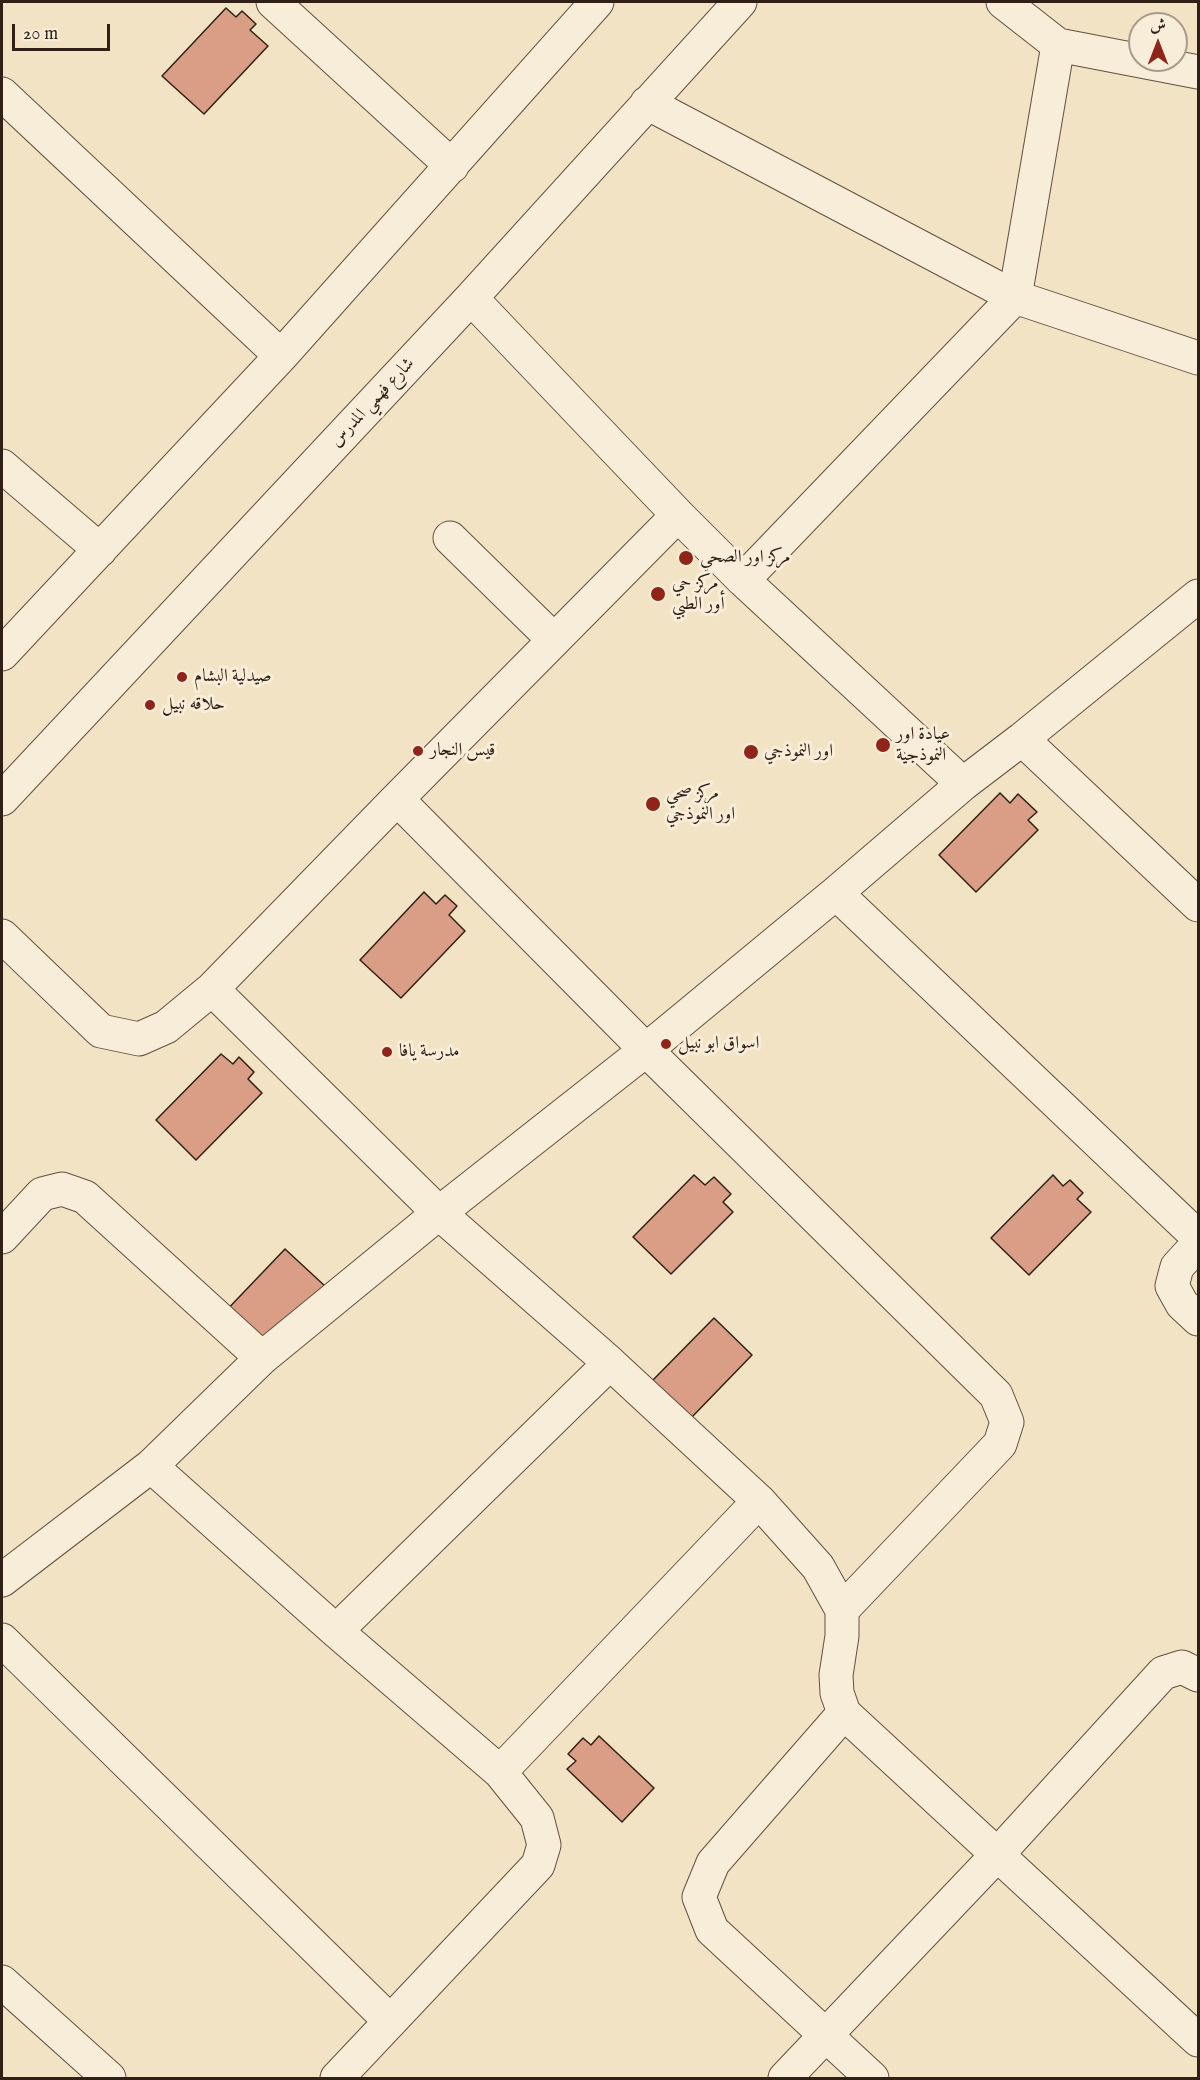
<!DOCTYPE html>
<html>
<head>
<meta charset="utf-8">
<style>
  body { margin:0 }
  #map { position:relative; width:1200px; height:2080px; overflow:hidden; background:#f2e3c5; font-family:"IM FELL English",Amiri,serif }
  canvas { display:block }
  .frame { position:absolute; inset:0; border:3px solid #312015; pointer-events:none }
  .north { position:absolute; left:1128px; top:12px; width:60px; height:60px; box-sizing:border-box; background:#f7edd9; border:2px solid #a89b8b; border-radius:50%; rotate:0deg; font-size:16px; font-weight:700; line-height:24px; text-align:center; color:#312015 }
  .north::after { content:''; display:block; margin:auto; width:21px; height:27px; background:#8f2418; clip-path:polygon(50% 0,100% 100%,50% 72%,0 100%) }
  .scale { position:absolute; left:12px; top:24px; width:98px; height:27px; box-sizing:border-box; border:3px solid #312015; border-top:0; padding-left:8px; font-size:18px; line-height:21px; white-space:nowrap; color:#312015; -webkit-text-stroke:4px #f7edd9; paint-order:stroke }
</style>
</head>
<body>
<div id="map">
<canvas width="1200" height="2080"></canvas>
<div class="frame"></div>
<div class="north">ش</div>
<div class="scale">20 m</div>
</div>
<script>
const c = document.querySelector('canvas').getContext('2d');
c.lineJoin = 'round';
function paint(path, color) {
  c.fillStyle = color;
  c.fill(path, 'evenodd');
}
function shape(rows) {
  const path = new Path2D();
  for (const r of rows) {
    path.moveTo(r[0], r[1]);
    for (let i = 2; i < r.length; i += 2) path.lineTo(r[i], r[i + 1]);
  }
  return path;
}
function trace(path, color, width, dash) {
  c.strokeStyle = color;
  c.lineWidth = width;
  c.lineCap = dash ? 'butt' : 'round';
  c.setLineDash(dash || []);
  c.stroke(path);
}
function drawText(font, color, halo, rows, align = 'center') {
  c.font = font + ' "IM FELL English",Amiri,serif';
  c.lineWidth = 6;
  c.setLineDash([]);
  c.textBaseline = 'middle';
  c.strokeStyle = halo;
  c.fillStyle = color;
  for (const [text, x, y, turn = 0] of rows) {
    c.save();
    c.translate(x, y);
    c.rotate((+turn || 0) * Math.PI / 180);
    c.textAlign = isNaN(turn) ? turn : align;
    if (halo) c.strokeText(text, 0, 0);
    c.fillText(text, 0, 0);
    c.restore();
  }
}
const building = shape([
  [226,8,236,17,242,11,256,24,250,30,268,46,204,114,162,76,226,8],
  [1000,793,1010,803,1018,794,1037,812,1028,820,1038,830,976,892,939,855,1000,793],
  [424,892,436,904,445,895,457,906,449,915,465,931,401,998,360,960,424,892],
  [221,1054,233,1064,239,1057,254,1072,248,1079,262,1093,196,1160,156,1120,221,1054],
  [694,1175,705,1185,714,1177,731,1194,723,1202,733,1212,671,1274,633,1237,694,1175],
  [1053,1175,1063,1186,1070,1180,1083,1193,1077,1199,1091,1212,1029,1275,991,1238,1053,1175],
  [285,1249,326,1287,262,1354,221,1316,285,1249],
  [714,1318,752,1355,691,1418,652,1381,714,1318],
  [599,1736,654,1788,622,1822,567,1769,576,1761,568,1754,583,1738,591,1745,599,1736]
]);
const minor = shape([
  [273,2,452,166],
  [1003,2,1058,45,1198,72],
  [2,94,281,356],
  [647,103,1015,297,1198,358],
  [471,298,678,515,743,580,963,784],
  [2,466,100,550],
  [450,538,554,640],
  [743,580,1015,297,1058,45],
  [2,654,281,356,597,2],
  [1022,739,1198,905],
  [2,799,471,298,740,2],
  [397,799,646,1050,996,1395,1007,1422,1000,1444,842,1610,842,1636,836,1675,837,1693,844,1713,1198,2040],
  [836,893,1198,1237],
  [2,936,101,1031,139,1039,166,1027,212,989,397,799,678,515],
  [212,989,439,1213,610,1363,759,1501,818,1567,842,1610],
  [2,1237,42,1194,62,1189,85,1197,262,1358],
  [1198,1244,1177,1267,1172,1286,1182,1304,1198,1319],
  [151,1466,336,1631,500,1772,537,1818,544,1845,538,1865,337,2078],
  [2,1580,151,1466,262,1358,439,1213,646,1050,836,893,963,784,1022,739,1198,596],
  [336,1631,610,1363],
  [2,1640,390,2021],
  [844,1713,713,1863,699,1897,712,1930,872,2078],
  [500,1772,759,1501],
  [2,1982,109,2078],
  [785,2078,997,1855,1163,1673,1182,1667,1198,1675]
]);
const markers = [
  [686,558,8,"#8f2418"],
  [658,594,8,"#8f2418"],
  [182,677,6,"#8f2418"],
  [150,705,6,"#8f2418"],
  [883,745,8,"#8f2418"],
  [418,751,6,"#8f2418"],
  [751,752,8,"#8f2418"],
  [653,804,8,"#8f2418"],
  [666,1044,6,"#8f2418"],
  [387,1052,6,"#8f2418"]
];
const streetNames = [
  ["شارع فهمي المدرس",373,403,-47]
];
const poiNames = [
  ["مركز اور الصحي",700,558],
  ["مركز حي",672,584],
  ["أور الطبي",672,605],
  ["صيدلية البشام",194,677],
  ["حلاقه نبيل",162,705],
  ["عيادة اور",896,735],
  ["النموذجية",896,756],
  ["قيس النجار",430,751],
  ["اور النموذجي",764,752],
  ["مركز صحي",666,794],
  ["اور النموذجي",666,815],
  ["اسواق ابو نبيل",678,1044],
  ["مدرسة يافا",399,1052]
];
paint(building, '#d99e85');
trace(building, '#312015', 1.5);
trace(minor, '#615141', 35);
trace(minor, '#f7edd9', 33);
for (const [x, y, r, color] of markers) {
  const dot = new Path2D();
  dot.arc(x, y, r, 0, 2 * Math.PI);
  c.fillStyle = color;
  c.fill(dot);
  trace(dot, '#f7edd9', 2);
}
drawText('18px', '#312015', '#f7edd9', streetNames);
drawText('18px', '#312015', '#f7edd9', poiNames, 'left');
</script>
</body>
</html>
